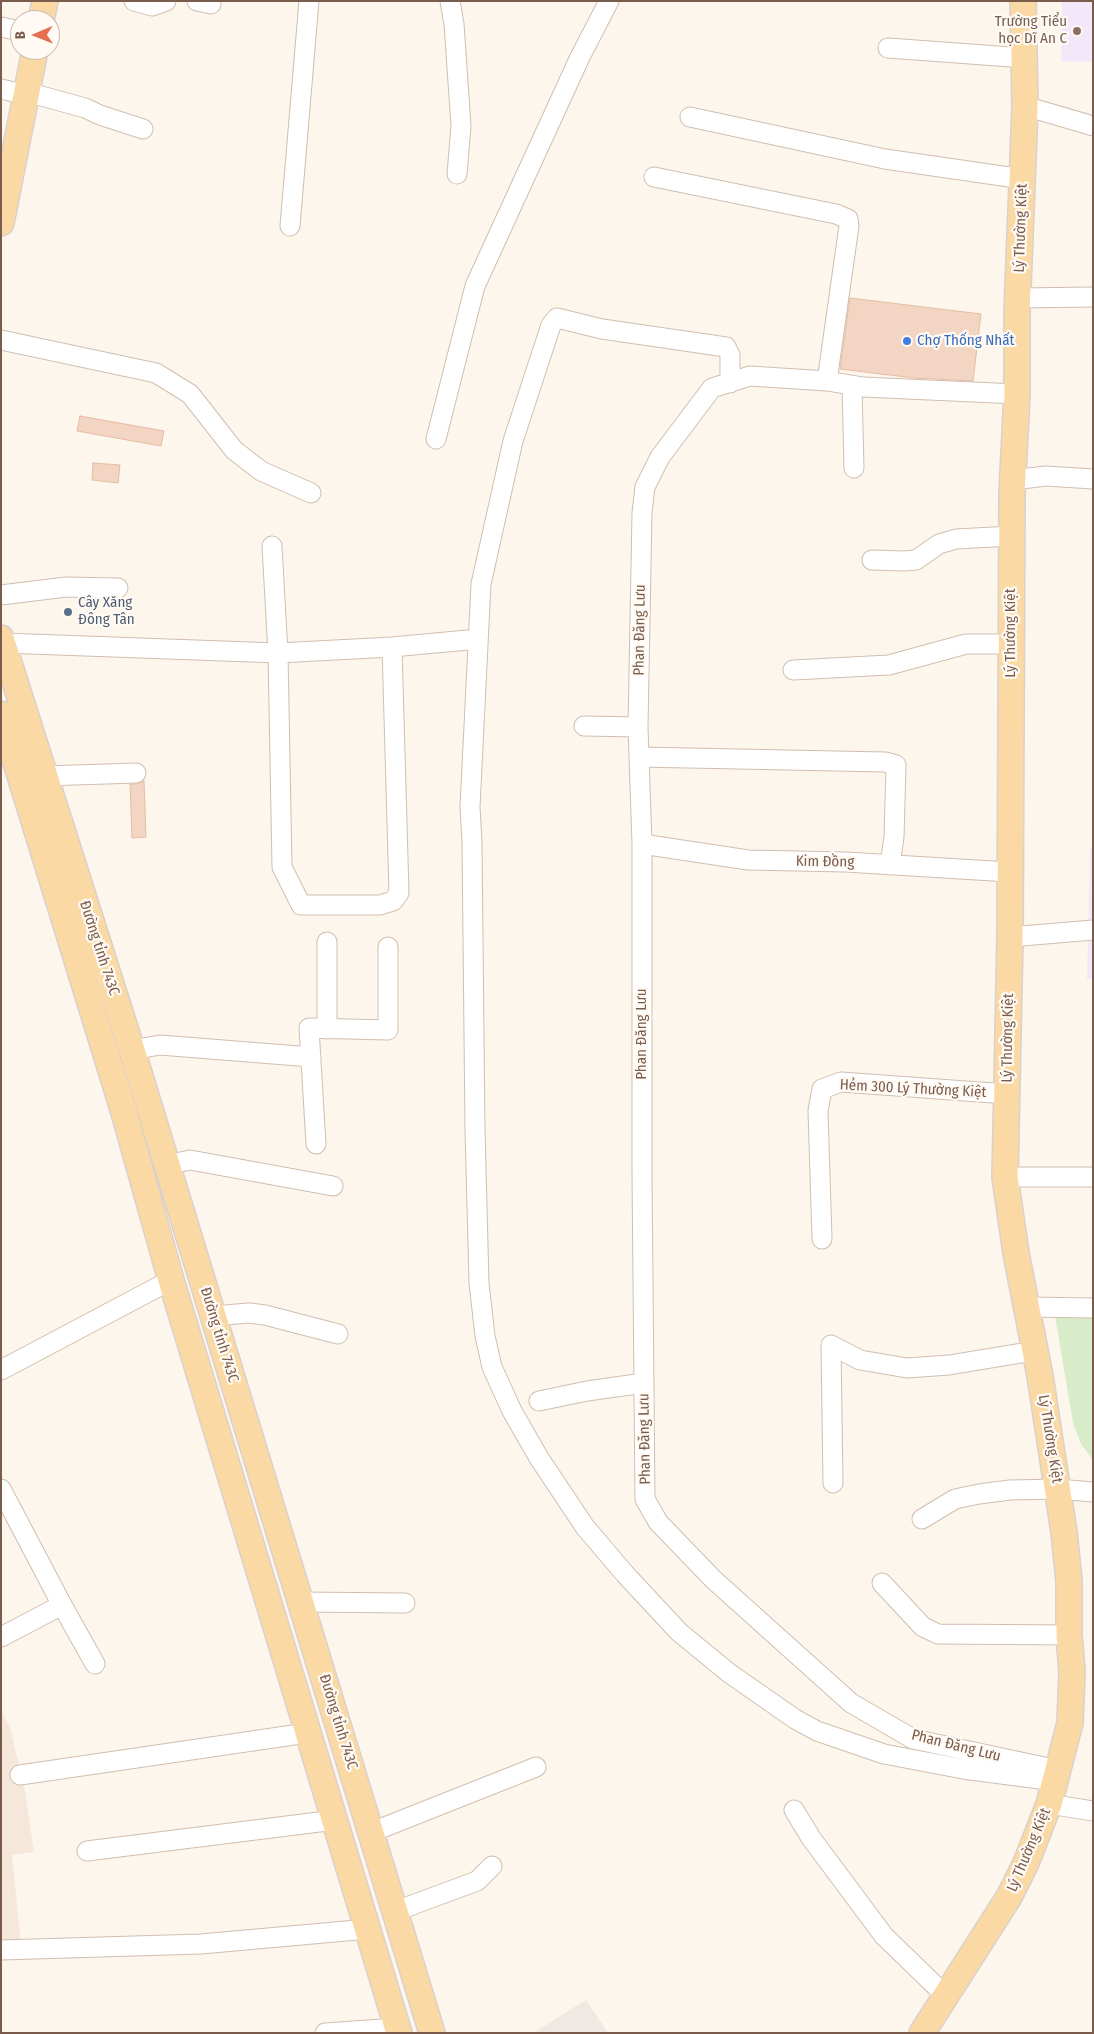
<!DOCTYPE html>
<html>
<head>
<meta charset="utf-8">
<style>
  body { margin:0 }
  #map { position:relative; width:1094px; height:2034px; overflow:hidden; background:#fdf6ec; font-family:"Fira Sans Condensed",sans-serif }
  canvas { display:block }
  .frame { position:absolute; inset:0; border:2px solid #7a5c4d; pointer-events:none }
  .north { position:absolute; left:10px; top:10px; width:50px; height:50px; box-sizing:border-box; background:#fffaf3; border:1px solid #cabbb1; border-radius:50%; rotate:269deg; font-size:14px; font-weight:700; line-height:20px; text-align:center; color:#7a5c4d }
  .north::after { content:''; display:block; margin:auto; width:18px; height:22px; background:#e76f51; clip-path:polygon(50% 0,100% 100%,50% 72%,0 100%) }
</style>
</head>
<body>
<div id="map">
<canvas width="1094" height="2034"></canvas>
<div class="frame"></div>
<div class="north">B</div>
</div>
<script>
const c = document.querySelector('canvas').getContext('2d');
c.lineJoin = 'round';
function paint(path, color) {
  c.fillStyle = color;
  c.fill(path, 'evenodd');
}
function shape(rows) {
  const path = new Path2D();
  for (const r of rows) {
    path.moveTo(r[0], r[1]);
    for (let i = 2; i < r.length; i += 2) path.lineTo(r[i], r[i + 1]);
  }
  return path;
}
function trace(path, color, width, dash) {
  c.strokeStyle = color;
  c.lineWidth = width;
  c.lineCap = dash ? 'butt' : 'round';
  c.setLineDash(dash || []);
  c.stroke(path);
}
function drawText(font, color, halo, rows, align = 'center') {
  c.font = font + ' "Fira Sans Condensed",sans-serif';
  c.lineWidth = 4.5;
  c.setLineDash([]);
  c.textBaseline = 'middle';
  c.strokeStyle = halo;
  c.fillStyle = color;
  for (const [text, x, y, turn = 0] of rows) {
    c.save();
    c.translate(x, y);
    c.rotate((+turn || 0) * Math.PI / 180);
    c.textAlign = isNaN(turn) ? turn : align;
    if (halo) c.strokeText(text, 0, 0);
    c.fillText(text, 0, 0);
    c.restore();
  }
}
const residential = shape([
  [1,1711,10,1727,25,1791,34,1852,12,1855,22,1954,1,1955]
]);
const industrial = shape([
  [586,2000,608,2033,533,2033]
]);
const education = shape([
  [1062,1,1093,1,1093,62,1061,61],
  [1090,848,1093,848,1093,979,1087,979]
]);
const green = shape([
  [1054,1310,1093,1312,1093,1460,1081,1444,1073,1423]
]);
const building = shape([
  [850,298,981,314,973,381,914,378,840,369,850,298],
  [80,416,164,431,161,446,77,431,80,416],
  [93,463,120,465,118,483,92,480,93,463],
  [144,781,146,837,132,838,130,784,137,784,144,781]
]);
const minor = shape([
  [134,1,152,6,166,1],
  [197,1,211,4],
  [450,1,454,24,461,126,457,174],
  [1,27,20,31],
  [888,48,1025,58],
  [1,89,27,95],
  [27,92,85,108,100,115,143,129],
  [1025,106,1093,126],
  [690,117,885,159,1023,179],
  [654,177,836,214,848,219,849,226,827,381],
  [290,226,309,1],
  [1018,298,1093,297],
  [1,340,156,373,190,394,234,450,261,471,311,493],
  [730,383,730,355,726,347,602,329,557,318,551,325,513,441,481,584,470,807,472,842,475,1130,479,1283,485,1336,492,1367,512,1411,539,1458,585,1527,625,1574,679,1632,729,1673,795,1719,817,1731,884,1754,963,1769,1055,1781],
  [852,386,854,468],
  [1017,394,863,387,827,381,750,376,712,388,660,457,645,487,642,513,638,727,642,844,642,1172,645,1499,658,1522,683,1548,714,1580,851,1703,913,1739,1058,1770],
  [436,439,475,286,580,57,609,1],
  [1013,480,1046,476,1093,479],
  [272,546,278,653,282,867,301,905,380,905,393,901,399,893,392,647],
  [872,560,904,561,916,560,939,544,956,539,1012,536],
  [1,595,66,587,118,588],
  [3,643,278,653,392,647,468,640],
  [793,670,889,665,966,644,1011,644],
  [584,726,638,727],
  [639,757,885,762,896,765,894,837,890,865],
  [45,776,136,773],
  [642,844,748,860,846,862,1009,872],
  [1010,937,1093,930],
  [327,1029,327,942],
  [132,1050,160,1045,311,1057],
  [316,1144,309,1028,388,1030,388,947],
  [167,1165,190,1160,333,1186],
  [1005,1177,1093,1177],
  [822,1239,818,1111,822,1089,841,1082,1007,1094],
  [1026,1307,1093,1308],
  [213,1316,249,1313,265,1315,338,1334],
  [1,1370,171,1280],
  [539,1401,587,1391,644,1383],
  [833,1483,831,1345,860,1360,907,1368,949,1365,1034,1351],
  [1,1489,62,1605,95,1664],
  [922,1519,955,1499,979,1494,1010,1490,1057,1489,1093,1492],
  [882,1583,923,1627,938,1634,1069,1635],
  [301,1602,405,1603],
  [1,1637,62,1605],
  [20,1775,307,1733],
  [1049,1804,1093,1811],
  [794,1810,811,1838,884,1936,946,1996],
  [372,1832,536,1767],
  [87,1851,335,1820],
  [396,1911,477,1881,492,1866],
  [1,1950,201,1944,368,1929],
  [325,2033,397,2028]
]);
const major = shape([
  [41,20,45,1],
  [1,223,35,50],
  [1,638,132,1050,432,2033],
  [1,714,123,1109,171,1280,399,2033],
  [922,2033,1009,1897,1026,1863,1049,1804,1070,1723,1072,1672,1069,1635,1069,1581,1064,1532,1040,1376,1016,1253,1005,1177,1010,937,1012,493,1017,394,1017,313,1025,106,1023,1]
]);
const markers = [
  [1077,31,5,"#8d6e63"],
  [907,341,5,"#3f7fe0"],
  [68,612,5,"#5c6f8a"]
];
const educationNames = [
  ["Trường Tiểu",1067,22],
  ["học Dĩ An C",1067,39]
];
const streetNames = [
  ["Lý Thường Kiệt",1021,228,-88],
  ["Phan Đăng Lưu",640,630,-89],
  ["Lý Thường Kiệt",1011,633,-90],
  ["Kim Đồng",825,862,1],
  ["Đường tỉnh 743C",99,948,72],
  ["Phan Đăng Lưu",642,1034,-90],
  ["Lý Thường Kiệt",1008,1038,-89],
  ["Hẻm 300 Lý Thường Kiệt",913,1089,3],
  ["Đường tỉnh 743C",219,1335,73],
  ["Phan Đăng Lưu",645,1439,-91],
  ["Lý Thường Kiệt",1050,1439,81],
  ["Đường tỉnh 743C",338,1722,73],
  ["Phan Đăng Lưu",956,1746,14],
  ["Lý Thường Kiệt",1029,1850,-67]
];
const shopNames = [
  ["Chợ Thống Nhất",917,341]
];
const serviceNames = [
  ["Cây Xăng",78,603],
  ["Đông Tân",78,620]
];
paint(residential, '#f5e8da');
paint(industrial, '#efe9e4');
paint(education, '#f3e8fa');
paint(green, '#d8ecc9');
paint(building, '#f3d5c3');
trace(building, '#e6bba3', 1);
trace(minor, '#d1beb0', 21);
trace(major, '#dad1cd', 28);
trace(minor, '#fff', 19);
trace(major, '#fbd9a5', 25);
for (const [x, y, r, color] of markers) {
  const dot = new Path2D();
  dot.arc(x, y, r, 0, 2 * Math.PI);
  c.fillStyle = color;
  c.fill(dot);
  trace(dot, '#fffaf3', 2);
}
drawText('15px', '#785e54', '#fffaf3', educationNames, 'right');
drawText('15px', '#7a5c4d', '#fffaf3', streetNames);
drawText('15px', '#366cbe', '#fffaf3', shopNames, 'left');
drawText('15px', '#4e5e75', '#fffaf3', serviceNames, 'left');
</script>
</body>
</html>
